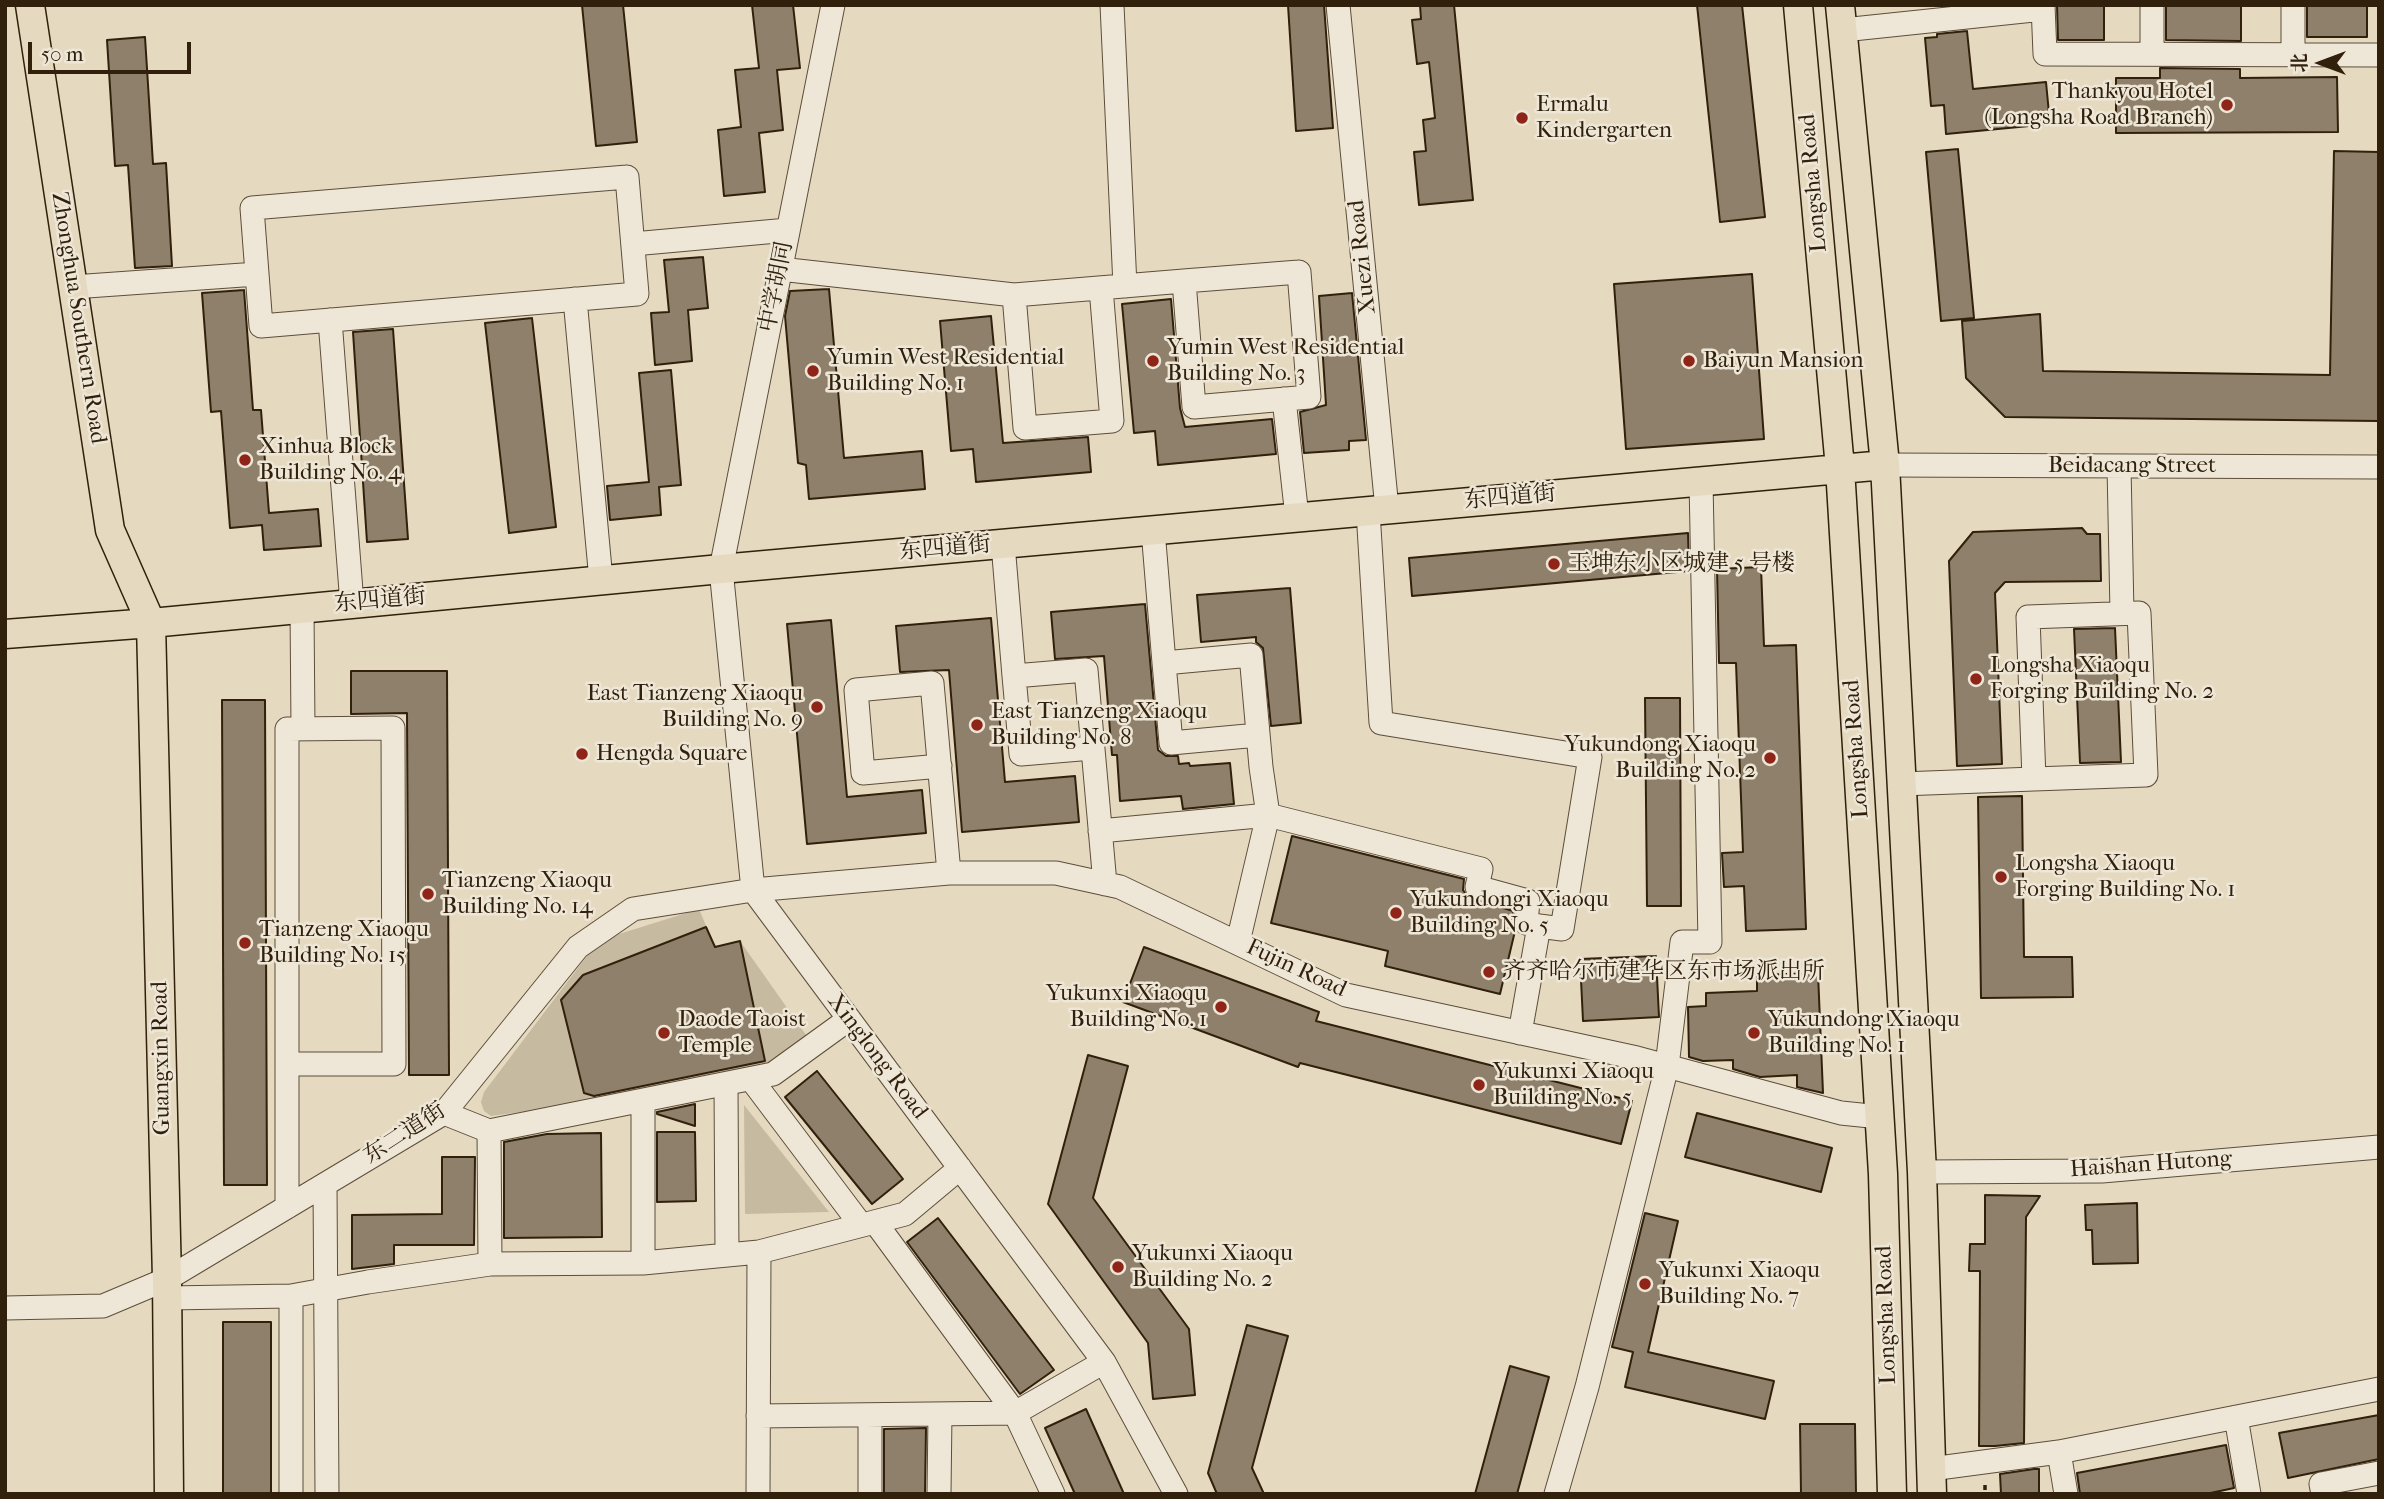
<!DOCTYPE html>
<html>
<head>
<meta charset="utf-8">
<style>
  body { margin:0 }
  #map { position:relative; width:2384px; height:1499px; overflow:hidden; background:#e5d9c0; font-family:"IM FELL French Canon","Noto Serif SC",serif }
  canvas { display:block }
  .frame { position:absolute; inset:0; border:7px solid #30200c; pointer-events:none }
  .north { position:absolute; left:2286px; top:28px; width:70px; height:70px; -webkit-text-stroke:5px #eee6d6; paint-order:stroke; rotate:270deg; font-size:19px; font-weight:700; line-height:28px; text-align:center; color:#30200c }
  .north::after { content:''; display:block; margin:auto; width:24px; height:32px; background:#30200c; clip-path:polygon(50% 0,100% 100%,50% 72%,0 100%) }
  .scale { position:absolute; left:28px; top:42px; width:163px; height:32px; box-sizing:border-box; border:4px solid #30200c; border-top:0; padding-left:9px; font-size:21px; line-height:24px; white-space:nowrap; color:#30200c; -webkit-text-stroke:5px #eee6d6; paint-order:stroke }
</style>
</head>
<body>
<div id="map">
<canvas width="2384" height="1499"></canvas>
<div class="frame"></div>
<div class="north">北</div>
<div class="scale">50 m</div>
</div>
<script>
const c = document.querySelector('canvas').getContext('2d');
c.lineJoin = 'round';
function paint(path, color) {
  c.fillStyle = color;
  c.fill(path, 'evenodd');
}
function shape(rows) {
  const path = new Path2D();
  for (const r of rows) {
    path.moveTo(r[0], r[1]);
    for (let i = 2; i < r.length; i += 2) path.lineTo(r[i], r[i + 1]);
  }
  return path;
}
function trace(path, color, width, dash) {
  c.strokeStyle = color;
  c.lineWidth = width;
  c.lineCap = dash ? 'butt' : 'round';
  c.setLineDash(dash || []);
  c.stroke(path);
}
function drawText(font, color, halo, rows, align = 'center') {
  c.font = font + ' "IM FELL French Canon","Noto Serif SC",serif';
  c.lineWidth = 5;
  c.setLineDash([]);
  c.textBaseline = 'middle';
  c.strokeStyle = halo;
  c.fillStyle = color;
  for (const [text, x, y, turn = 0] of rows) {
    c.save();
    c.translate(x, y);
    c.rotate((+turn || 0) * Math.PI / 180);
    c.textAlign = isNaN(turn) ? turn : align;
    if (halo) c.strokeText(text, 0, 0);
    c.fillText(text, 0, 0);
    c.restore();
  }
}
const green = shape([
  [699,909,715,947,740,941,809,1039,766,1066,610,1100,491,1116,484,1111,481,1102,484,1092,590,952,616,935],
  [744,1105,829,1212,745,1214]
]);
const building = shape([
  [582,5,623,5,637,142,596,146,582,5],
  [752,5,793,5,800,68,777,70,783,130,759,133,765,192,724,196,718,130,741,127,735,70,759,68,752,5],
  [1288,5,1324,5,1333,128,1296,131,1288,5],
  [1420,5,1454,5,1473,200,1419,205,1414,152,1426,151,1423,120,1435,118,1429,62,1417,64,1412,20,1421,19,1420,5],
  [1697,5,1742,5,1765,217,1720,222,1697,5],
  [2057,5,2104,5,2104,40,2058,40,2057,5],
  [2166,5,2241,5,2241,41,2166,40,2166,5],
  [2307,5,2367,5,2367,37,2307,37,2307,5],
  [1967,31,1973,89,2046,82,2050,124,1946,134,1944,105,1931,106,1925,38,1937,37,1937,34,1967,31],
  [145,37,153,164,166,163,172,266,135,268,128,165,115,166,107,40,145,37],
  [2160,68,2240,69,2240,78,2337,77,2338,132,2116,133,2116,78,2160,78,2160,68],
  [1958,149,1974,318,1941,321,1926,152,1958,149],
  [2334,151,2379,152,2379,421,2005,417,1966,378,1962,321,2040,314,2043,371,2330,375,2334,151],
  [703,257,708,308,688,310,692,361,655,365,651,313,669,312,664,260,703,257],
  [1752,274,1764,439,1626,449,1614,284,1752,274],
  [829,289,844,458,922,451,925,489,809,499,806,465,798,463,785,316,790,291,829,289],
  [244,290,253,410,261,410,269,513,318,509,321,546,264,550,262,525,230,528,221,411,211,412,202,293,244,290],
  [1352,293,1366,440,1349,441,1349,450,1304,453,1300,412,1326,405,1319,296,1352,293],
  [1171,299,1180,408,1185,427,1272,419,1276,454,1158,465,1155,431,1134,433,1122,304,1171,299],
  [991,316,1003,443,1088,437,1091,472,976,482,973,449,951,451,940,321,991,316],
  [532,318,556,527,509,533,485,323,532,318],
  [393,329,408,539,367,542,353,332,393,329],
  [671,370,681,485,659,487,661,515,610,520,607,486,649,482,639,373,671,370],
  [2082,528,2087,534,2100,534,2101,581,2005,582,1995,593,2002,764,1957,766,1949,561,1973,532,2082,528],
  [1688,533,1689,571,1412,596,1409,558,1688,533],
  [1761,567,1764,646,1796,645,1806,929,1746,931,1744,886,1724,887,1722,853,1743,852,1736,663,1719,663,1717,569,1761,567],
  [1290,588,1301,723,1271,726,1263,648,1256,642,1256,637,1201,642,1197,595,1290,588],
  [1145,604,1158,750,1166,756,1178,756,1179,764,1189,763,1190,766,1230,763,1234,804,1183,809,1181,796,1120,801,1117,755,1112,755,1104,656,1055,659,1051,612,1145,604],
  [991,618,1005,782,1075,776,1079,822,962,832,949,670,900,672,896,626,991,618],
  [831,620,847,797,922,790,926,833,807,844,787,624,831,620],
  [2115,628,2121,762,2080,763,2074,629,2115,628],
  [351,671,447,671,449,1075,409,1075,407,713,351,714,351,671],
  [1645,698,1680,698,1681,906,1647,906,1645,698],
  [222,700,265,700,267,1185,224,1185,222,700],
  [2022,796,2024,957,2072,957,2073,997,1981,998,1978,797,2022,796],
  [1292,836,1464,879,1463,890,1468,897,1513,911,1512,922,1515,931,1500,994,1385,966,1388,951,1271,923,1292,836],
  [706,927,715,947,740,941,765,1061,594,1096,584,1093,561,1000,583,975,706,927],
  [1144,947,1319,1012,1316,1021,1632,1101,1621,1144,1300,1063,1298,1067,1123,1002,1144,947],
  [1656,956,1659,1017,1583,1021,1580,959,1656,956],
  [1818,973,1823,1093,1797,1087,1797,1075,1760,1077,1733,1069,1733,1060,1703,1061,1689,1057,1688,1007,1706,1006,1706,993,1757,991,1757,975,1818,973],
  [1088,1055,1128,1066,1093,1198,1189,1329,1195,1395,1153,1399,1148,1343,1048,1204,1088,1055],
  [817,1071,903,1179,872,1204,785,1097,817,1071],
  [695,1104,695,1126,657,1114,657,1112,695,1104],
  [1697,1113,1832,1148,1821,1192,1685,1157,1697,1113],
  [657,1132,695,1132,696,1201,657,1202,657,1132],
  [601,1133,602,1237,504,1238,504,1142,547,1134,601,1133],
  [442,1157,475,1157,474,1245,394,1245,394,1264,352,1269,352,1215,442,1214,442,1157],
  [1985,1195,2040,1196,2026,1217,2024,1443,1995,1446,1979,1446,1980,1271,1969,1271,1970,1244,1985,1244,1985,1195],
  [2137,1203,2138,1263,2093,1264,2092,1230,2086,1230,2085,1205,2137,1203],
  [1645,1213,1678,1221,1648,1352,1774,1381,1765,1419,1625,1387,1633,1352,1612,1347,1645,1213],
  [938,1218,1054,1370,1020,1394,907,1242,938,1218],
  [223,1322,271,1322,271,1494,223,1494,223,1322],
  [1247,1325,1288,1336,1252,1468,1264,1494,1217,1494,1208,1473,1247,1325],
  [1510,1366,1549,1377,1517,1494,1475,1494,1510,1366],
  [1086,1409,1124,1494,1075,1494,1045,1428,1086,1409],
  [2379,1415,2379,1459,2288,1478,2279,1433,2379,1415],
  [1800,1424,1855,1424,1856,1494,1801,1494,1800,1424],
  [926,1428,925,1494,884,1494,884,1429,926,1428],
  [2226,1445,2234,1488,2206,1494,2080,1494,2077,1473,2226,1445],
  [2034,1469,2039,1469,2039,1494,2001,1494,2000,1474,2034,1469]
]);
const path = shape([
  [1985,1485,1985,1494]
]);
const minor = shape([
  [833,5,721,569,753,890,1104,1362,1176,1494],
  [1112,5,1125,286],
  [1338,5,1387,509],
  [2043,5,2045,54,2379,55],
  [1843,30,2043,9],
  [2152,54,2152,5],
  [2293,54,2293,5],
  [627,177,637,294,261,326,252,208,627,177],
  [633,244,788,230],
  [780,269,1014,295,1196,280],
  [1299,272,1309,397,1194,407,1184,281,1299,272],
  [73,287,257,274],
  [1014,295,1025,428,1112,421,1101,288],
  [575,299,601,580],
  [330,320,352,604],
  [1284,399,1297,517],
  [1885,465,2379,467],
  [2119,466,2122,613],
  [1368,511,1381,723,1590,757,1562,929,1539,926],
  [1003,544,1014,676],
  [302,609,303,729],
  [1164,663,1171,743,1258,735],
  [1092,748,1021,754,1014,676,1086,670,1105,884],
  [940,766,863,773,856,690,932,683,949,873],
  [1901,784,2034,779,2146,775,2139,613,2028,617,2034,779],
  [1100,831,1268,815,1261,767,1251,655,1164,663,1153,530],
  [1238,942,1268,815,1481,869,1477,887,1528,901,1526,923,1539,926,1520,1033],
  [751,1079,861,1225],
  [726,1084,727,1255],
  [643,1101,643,1263],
  [444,1113,489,1131,773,1074,849,1019],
  [489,1131,490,1264,643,1263,759,1252,758,1494],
  [1922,1172,2102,1171,2379,1147],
  [325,1185,327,1494],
  [287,1207,287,729,393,728,394,1064,288,1064],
  [875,1222,1015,1413,1053,1494],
  [759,1252,905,1214,960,1168],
  [291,1296,291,1494],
  [168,1298,291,1296,368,1282,490,1264],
  [5,1308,103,1306,167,1279,444,1113,578,947,633,909,753,890,949,873,1056,873,1120,887,1346,995,1637,1058,1841,1113,1880,1117],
  [758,1416,1015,1413,1104,1362],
  [2236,1417,2249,1494],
  [2059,1452,2066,1494],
  [1931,1469,2059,1452,2379,1389],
  [870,1494,870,1415],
  [939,1494,940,1414],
  [1556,1494,1587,1387,1667,1066,1682,942,1710,942,1701,481],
  [2323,1494,2321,1484,2379,1473]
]);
const major = shape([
  [30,5,110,530,151,623,167,1279,169,1494],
  [1798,5,1840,468,1883,1174,1892,1494],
  [1840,5,1885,465,1922,1172,1932,1494],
  [5,634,151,623,721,569,1885,465]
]);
const markers = [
  [2227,105,7,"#8f2418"],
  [1522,118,7,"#8f2418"],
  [1153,361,7,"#8f2418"],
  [1689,361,7,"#8f2418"],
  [813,371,7,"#8f2418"],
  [245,460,7,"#8f2418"],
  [1554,564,7,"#8f2418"],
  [1976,679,7,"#8f2418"],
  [817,707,7,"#8f2418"],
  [977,725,7,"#8f2418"],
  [582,754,7,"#8f2418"],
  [1770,758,7,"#8f2418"],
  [2001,877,7,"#8f2418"],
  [428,894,7,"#8f2418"],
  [1396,913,7,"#8f2418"],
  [245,943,7,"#8f2418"],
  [1489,972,7,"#8f2418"],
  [1221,1007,7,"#8f2418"],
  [664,1033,7,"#8f2418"],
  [1754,1033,7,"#8f2418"],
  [1479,1085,7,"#8f2418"],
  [1118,1267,7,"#8f2418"],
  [1645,1284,7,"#8f2418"]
];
const poiNames = [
  ["Thankyou Hotel",2213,92,"right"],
  ["(Longsha Road Branch)",2213,118,"right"],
  ["Ermalu",1536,105],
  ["Kindergarten",1536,131],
  ["Yumin West Residential",1167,348],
  ["Building No. 3",1167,374],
  ["Yumin West Residential",827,358],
  ["Building No. 1",827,384],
  ["Baiyun Mansion",1703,361],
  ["Xinhua Block",259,447],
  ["Building No. 4",259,473],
  ["玉坤东小区城建 5 号楼",1568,564],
  ["Longsha Xiaoqu",1990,666],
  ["Forging Building No. 2",1990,692],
  ["East Tianzeng Xiaoqu",803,694,"right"],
  ["Building No. 9",803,720,"right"],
  ["East Tianzeng Xiaoqu",991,712],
  ["Building No. 8",991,738],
  ["Yukundong Xiaoqu",1756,745,"right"],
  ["Building No. 2",1756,771,"right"],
  ["Hengda Square",596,754],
  ["Longsha Xiaoqu",2015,864],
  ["Forging Building No. 1",2015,890],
  ["Tianzeng Xiaoqu",442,881],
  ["Building No. 14",442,907],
  ["Yukundongi Xiaoqu",1410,900],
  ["Building No. 5",1410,926],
  ["Tianzeng Xiaoqu",259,930],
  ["Building No. 15",259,956],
  ["齐齐哈尔市建华区东市场派出所",1503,972],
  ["Yukunxi Xiaoqu",1207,994,"right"],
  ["Building No. 1",1207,1020,"right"],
  ["Daode Taoist",678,1020],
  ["Temple",678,1046],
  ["Yukundong Xiaoqu",1768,1020],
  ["Building No. 1",1768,1046],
  ["Yukunxi Xiaoqu",1493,1072],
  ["Building No. 5",1493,1098],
  ["Yukunxi Xiaoqu",1132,1254],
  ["Building No. 2",1132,1280],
  ["Yukunxi Xiaoqu",1659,1271],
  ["Building No. 7",1659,1297]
];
const streetNames = [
  ["Longsha Road",1814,183,-95],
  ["Xuezi Road",1363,257,-96],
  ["中学胡同",777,287,-79],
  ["Zhonghua Southern Road",78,318,81],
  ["Beidacang Street",2132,466],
  ["东四道街",1510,498,-5],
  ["东四道街",945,549,-5],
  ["东四道街",380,601,-5],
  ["Longsha Road",1857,749,-94],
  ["Fujin Road",1296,969,25],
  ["Xinglong Road",877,1057,53],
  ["Guangxin Road",162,1058,-91],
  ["东二道街",405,1134,-33],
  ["Haishan Hutong",2151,1165,-4],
  ["Longsha Road",1887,1315,-92]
];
paint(green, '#c6baa1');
paint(building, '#8e806a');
trace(building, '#30200c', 2);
trace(minor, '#5d4e39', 25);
trace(major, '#30200c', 31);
trace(path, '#30200c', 3.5, [5, 3.5]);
trace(minor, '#eee6d6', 23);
trace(major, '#e5d9c0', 28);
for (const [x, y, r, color] of markers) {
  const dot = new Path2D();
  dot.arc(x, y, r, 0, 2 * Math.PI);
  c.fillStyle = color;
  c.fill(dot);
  trace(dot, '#eee6d6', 2.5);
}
drawText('23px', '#30200c', '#eee6d6', poiNames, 'left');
drawText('23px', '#30200c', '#eee6d6', streetNames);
</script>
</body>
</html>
